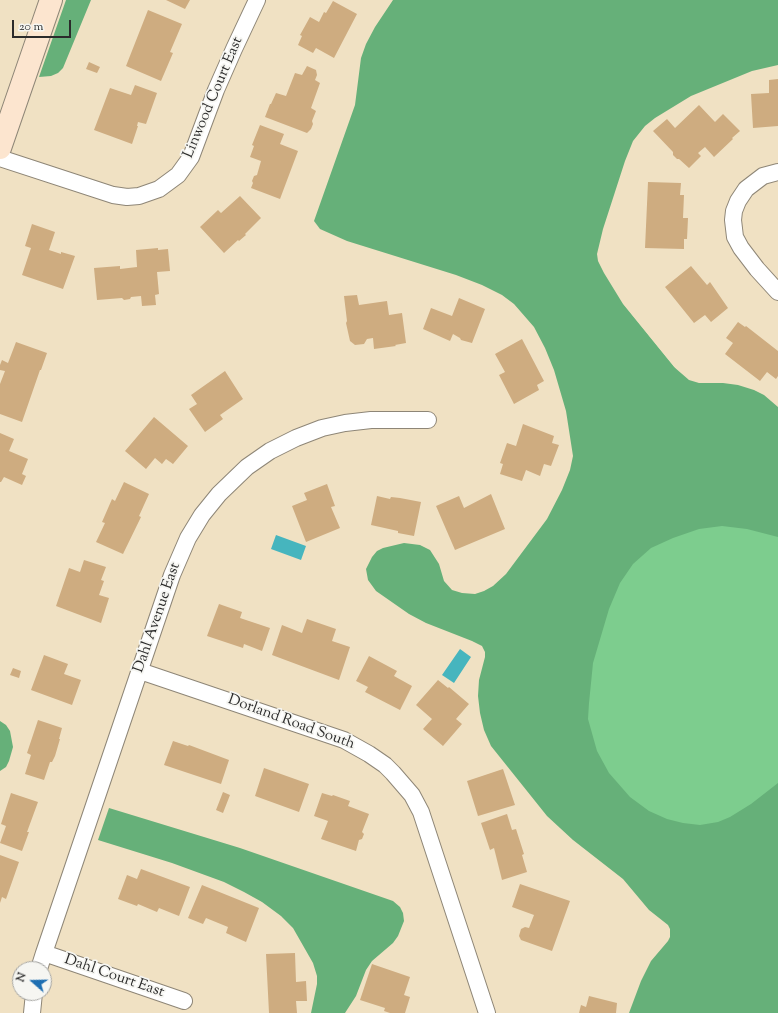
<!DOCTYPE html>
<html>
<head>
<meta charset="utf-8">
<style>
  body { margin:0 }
  #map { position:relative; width:778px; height:1013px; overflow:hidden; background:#f0e1c3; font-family:"Sorts Mill Goudy",serif }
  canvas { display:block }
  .north { position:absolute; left:12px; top:961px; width:40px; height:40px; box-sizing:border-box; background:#f6f6f2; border:1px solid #a5a5a2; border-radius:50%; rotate:290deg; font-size:11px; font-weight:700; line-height:16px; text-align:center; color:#2b2b2b }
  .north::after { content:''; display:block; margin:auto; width:14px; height:18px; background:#1f6fb2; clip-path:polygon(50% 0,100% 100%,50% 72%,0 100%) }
  .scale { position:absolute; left:12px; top:20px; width:59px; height:18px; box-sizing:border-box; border:2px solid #2b2b2b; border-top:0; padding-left:5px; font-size:12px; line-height:14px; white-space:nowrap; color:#2b2b2b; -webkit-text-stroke:3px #f6f6f2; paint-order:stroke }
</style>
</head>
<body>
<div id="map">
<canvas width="778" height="1013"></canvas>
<div class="north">N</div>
<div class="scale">20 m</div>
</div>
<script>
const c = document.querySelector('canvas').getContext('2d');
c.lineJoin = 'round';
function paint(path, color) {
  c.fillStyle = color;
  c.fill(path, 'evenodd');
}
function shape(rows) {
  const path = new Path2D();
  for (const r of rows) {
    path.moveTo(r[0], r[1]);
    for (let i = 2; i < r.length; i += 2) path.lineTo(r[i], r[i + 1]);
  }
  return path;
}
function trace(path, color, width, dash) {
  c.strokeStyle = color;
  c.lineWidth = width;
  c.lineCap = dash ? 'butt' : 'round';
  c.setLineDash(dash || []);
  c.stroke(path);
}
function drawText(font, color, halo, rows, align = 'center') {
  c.font = font + ' "Sorts Mill Goudy",serif';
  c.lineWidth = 3.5;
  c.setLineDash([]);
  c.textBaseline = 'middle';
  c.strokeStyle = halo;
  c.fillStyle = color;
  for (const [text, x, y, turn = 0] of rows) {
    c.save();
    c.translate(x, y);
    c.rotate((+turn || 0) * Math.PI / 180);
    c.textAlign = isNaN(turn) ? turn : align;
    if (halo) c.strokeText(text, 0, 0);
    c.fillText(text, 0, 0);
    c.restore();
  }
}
const green = shape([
  [584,257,746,455,778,467,778,1013,682,935,502,675,601,407]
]);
const forest = shape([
  [66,0,91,0,63,68,58,73,51,76,39,77],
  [393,0,778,0,778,65,752,71,691,96,655,118,645,126,633,141,625,161,603,229,597,254,598,261,604,273,623,304,674,367,689,380,699,383,723,383,738,385,754,390,764,395,778,407,778,537,747,529,722,526,699,529,673,538,651,548,633,564,620,583,609,609,593,663,589,703,588,719,597,751,609,773,630,797,649,811,667,819,683,823,700,825,718,822,730,817,751,804,778,783,778,1013,629,1013,641,981,651,961,668,941,670,937,670,929,668,925,649,910,623,879,573,840,547,816,491,746,484,730,480,713,478,696,479,680,485,657,485,652,482,646,472,641,426,623,409,614,376,591,368,580,366,569,372,557,377,551,383,548,404,543,420,545,430,550,439,564,444,581,452,590,462,593,475,594,484,591,493,586,506,574,547,519,562,490,570,470,573,456,566,411,554,370,545,348,534,327,514,304,502,295,482,285,456,275,347,241,320,229,314,221,355,105,361,58,366,44,375,27],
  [0,721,6,725,10,731,13,747,9,761,6,767,0,771],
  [109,808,240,848,393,901,400,907,403,913,404,921,398,936,393,943,372,961,366,970,356,996,345,1013,311,1013,317,984,317,976,313,963,293,928,281,916,262,902,244,892,224,882,172,863,98,840]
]);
const water = shape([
  [276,535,306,546,301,560,271,549],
  [460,649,471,657,454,683,442,675]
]);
const building = shape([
  [166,0,190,0,185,9],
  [333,1,357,14,334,58,316,48,313,53,298,45,302,36,300,35,310,17,319,22,324,12,326,13],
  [148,10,182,24,170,52,173,53,161,81,126,66],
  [89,62,100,67,97,73,86,69],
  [307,66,316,70,317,75,315,80,320,83,311,108,316,111,312,121,313,124,311,129,307,133,265,117,270,104,271,104,276,93,286,96,295,73,302,75],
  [778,79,778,126,753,128,751,94,769,93,769,80],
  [135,85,157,93,146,124,138,122,137,126,138,126,132,144,94,130,110,88,131,95],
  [699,105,715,122,723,114,740,131,732,138,733,139,714,157,705,147,698,153,701,156,689,168,679,159,677,159,673,155,673,152,653,131,667,119,675,128],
  [260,125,284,134,280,144,298,151,280,199,251,188,253,183,252,181,254,176,257,175,261,161,250,157,254,146,252,145],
  [648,182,681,183,680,195,684,195,683,218,688,218,687,239,684,239,684,249,645,248],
  [240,196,261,218,245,234,246,235,239,241,238,240,224,253,200,227,218,210,221,213],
  [32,224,55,232,49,250,61,254,61,252,75,256,63,289,22,275,31,248,25,246],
  [158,248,158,250,168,249,170,271,157,272,159,294,155,295,156,305,142,306,141,296,131,297,130,299,124,300,122,298,97,300,94,268,120,266,120,269,137,267,136,250],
  [691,266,707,285,710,282,728,308,711,322,705,315,694,323,665,287],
  [357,295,359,305,387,301,389,315,402,313,406,343,395,345,396,346,374,349,373,338,367,339,364,344,355,345,350,341,346,323,347,321,344,296],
  [459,298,485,309,472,343,461,340,460,338,453,334,450,341,423,329,431,308,452,316],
  [738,322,745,327,746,326,778,351,778,376,776,379,767,372,760,381,725,354,733,343,726,338],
  [522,339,544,381,537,385,539,390,514,404,499,375,505,372,495,354],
  [16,342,47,353,41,370,40,370,22,422,0,414,0,384,5,371,0,370,0,365,2,360,8,363],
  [225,371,243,399,220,415,223,419,205,432,189,409,197,404,191,395],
  [154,417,188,446,173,464,166,459,162,464,155,458,146,469,125,451],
  [523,424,554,436,552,443,559,445,551,466,544,464,540,476,526,470,522,481,500,474,503,464,500,463,507,443,516,446],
  [0,433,14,439,9,451,28,459,22,474,26,476,22,485,4,477,1,482,0,482],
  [124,482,149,494,139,516,141,517,123,554,96,542,105,523,102,522,112,499,115,501],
  [327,484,335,506,331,507,340,528,306,542,292,506,307,500,304,493],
  [491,494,505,529,455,550,436,506,459,496,464,508],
  [377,496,390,499,391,497,400,498,421,502,414,536,398,533,398,531,371,525],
  [84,560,106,567,101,580,104,581,99,595,109,598,101,623,56,606,69,568,80,572],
  [219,604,242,612,240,618,270,628,262,651,244,644,243,648,207,636],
  [307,619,336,629,332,641,350,647,339,680,272,655,282,625,302,633],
  [44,655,68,664,64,674,81,680,72,705,31,690],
  [369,656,397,671,394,676,412,686,400,710,365,692,368,687,356,681],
  [13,668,21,671,19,678,10,675],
  [438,680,448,688,449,687,469,704,456,719,462,724,443,746,423,729,432,719,416,705],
  [38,720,62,728,59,739,60,739,55,756,52,762,50,762,44,780,25,774,31,755,27,753],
  [173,741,188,746,189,745,229,760,221,784,164,765],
  [264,768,309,784,299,812,255,796],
  [503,769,515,805,478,816,467,781],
  [223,792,230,795,223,813,216,810],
  [11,793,38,802,27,832,29,832,22,851,0,843,6,826,1,824],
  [322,793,332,796,333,795,350,801,348,806,369,814,362,832,364,834,362,839,359,840,356,851,321,839,328,821,314,816],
  [507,814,512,830,516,829,524,854,522,855,527,872,502,880,494,848,490,850,481,823],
  [0,855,19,862,6,899,2,897,0,903],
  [141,869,190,887,179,916,159,908,157,912,138,904,137,906,118,899,127,875,137,879],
  [520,884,570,901,552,951,521,940,519,936,521,929,525,927,529,928,534,915,512,907],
  [202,885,259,908,246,942,226,933,228,927,206,918,203,924,188,918],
  [295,953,296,982,306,981,307,1001,296,1001,297,1013,269,1013,266,954],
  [372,964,410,977,404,995,410,997,405,1013,390,1013,384,1011,385,1008,360,1000],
  [589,996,617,1003,616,1013,579,1013,581,1005,586,1007]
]);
const street = shape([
  [0,158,113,195,127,197,139,196,159,189,178,175,191,157,216,90,234,49,257,0],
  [778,172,763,176,746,189,738,201,734,211,733,220,735,237,741,248,757,269,778,292],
  [140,671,344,740,369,754,385,765,393,773,412,795,421,812,487,1013],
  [44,953,184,1001],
  [39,969,44,953,172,575,188,538,202,515,219,494,247,467,270,451,296,438,322,428,345,423,371,420,428,420],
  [32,1013,34,993]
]);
const secondary = shape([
  [0,148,51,0]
]);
const streetNames = [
  ["Linwood Court East",214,98,-67],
  ["Dahl Avenue East",158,618,-71],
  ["Dorland Road South",291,723,20],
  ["Dahl Court East",114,977,19]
];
paint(green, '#7dcd8e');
paint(forest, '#66b079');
paint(water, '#46b5be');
paint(building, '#ceac80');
trace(street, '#8e8677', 18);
trace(secondary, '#8e8677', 24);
trace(street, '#fff', 16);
trace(secondary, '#fce5cf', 22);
drawText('15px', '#2b2b2b', '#f6f6f2', streetNames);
</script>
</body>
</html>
